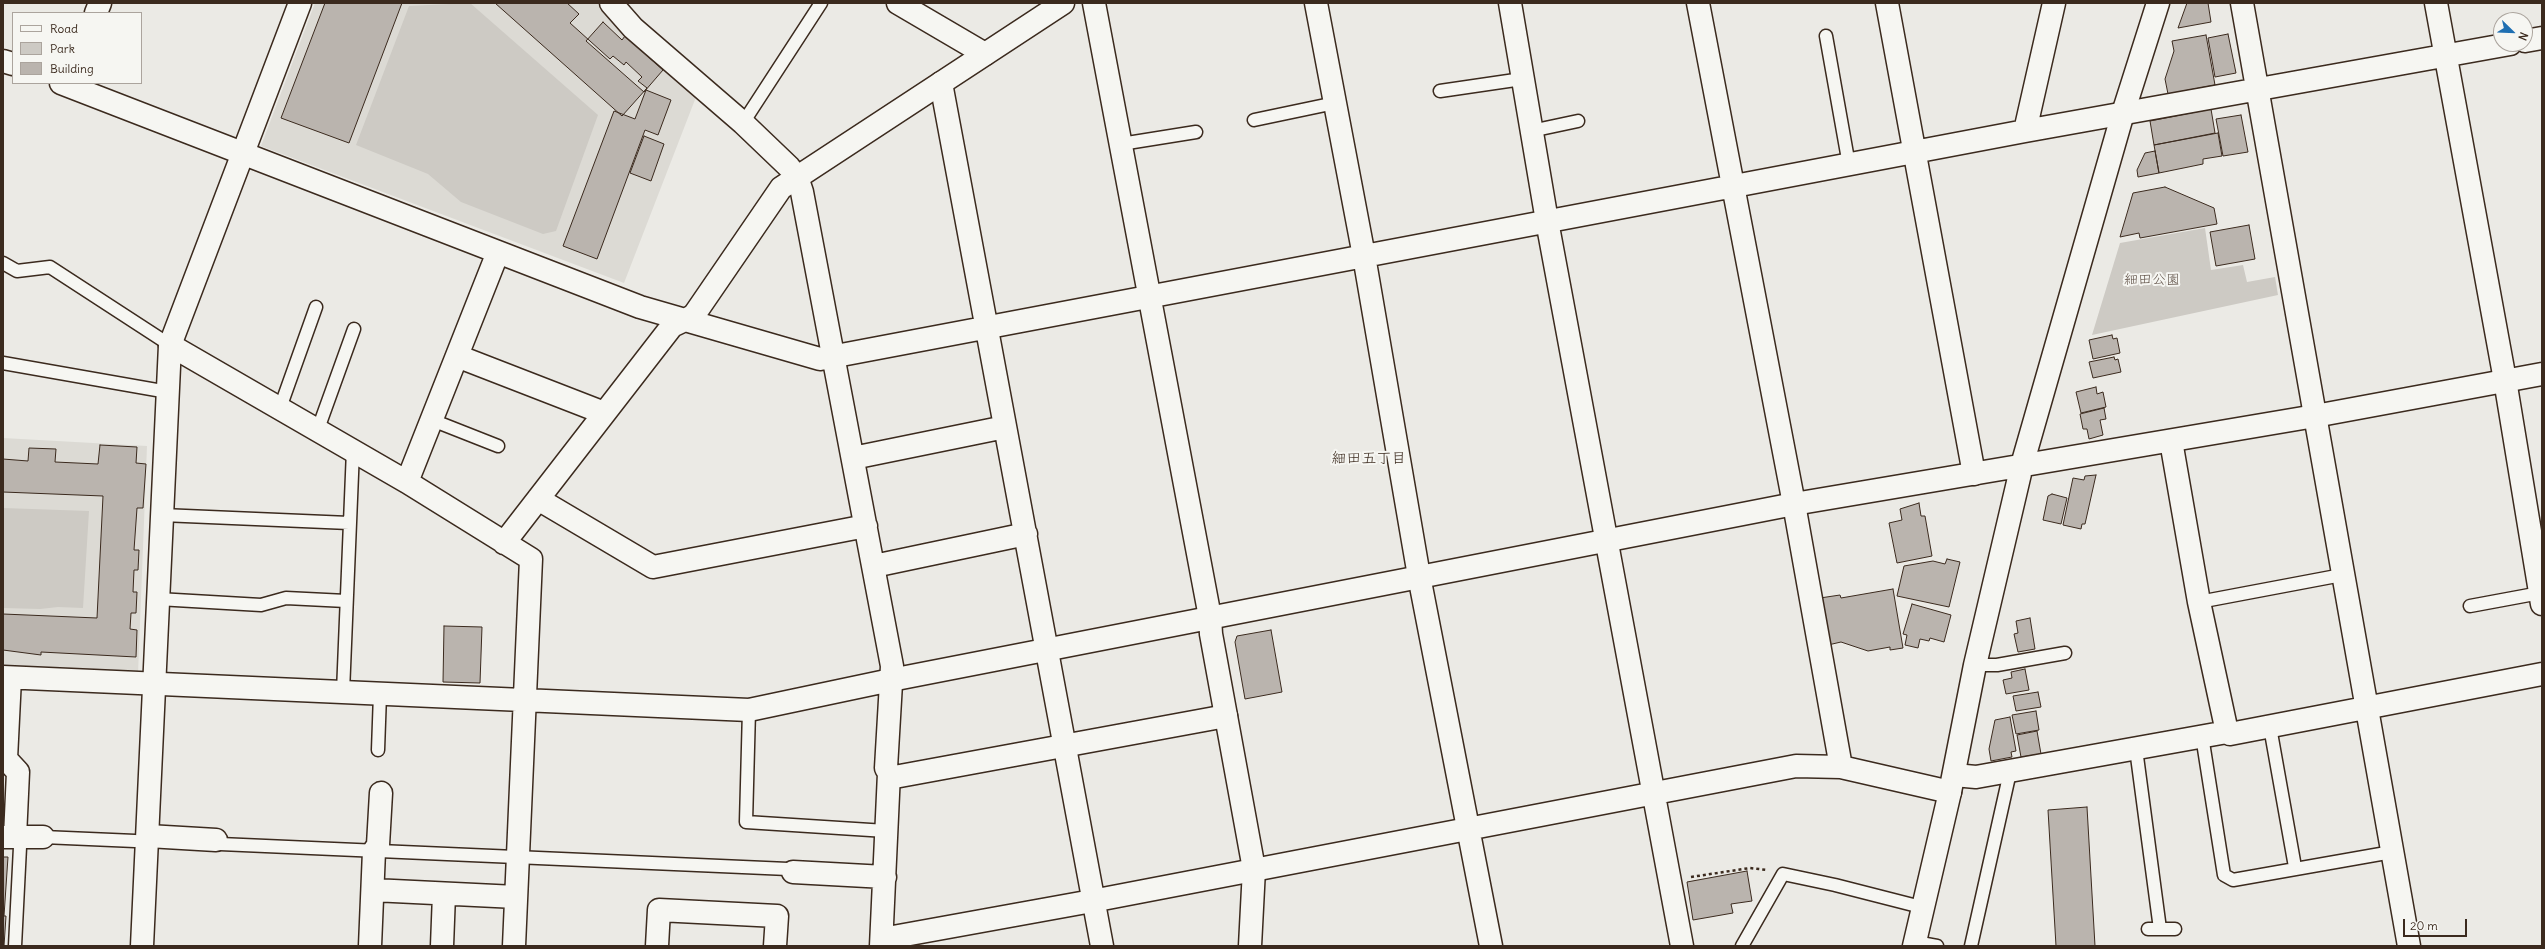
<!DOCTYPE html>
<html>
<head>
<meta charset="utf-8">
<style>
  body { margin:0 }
  #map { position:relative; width:2545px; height:949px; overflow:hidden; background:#ebeae5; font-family:Delius,sans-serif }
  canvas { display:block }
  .frame { position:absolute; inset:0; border:4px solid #3b2a1e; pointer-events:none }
  .legend { position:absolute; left:12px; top:12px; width:130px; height:72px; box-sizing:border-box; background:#f6f6f2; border:1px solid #aba49d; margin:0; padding:5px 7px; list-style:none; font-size:12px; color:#3b2a1e }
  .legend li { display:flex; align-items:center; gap:8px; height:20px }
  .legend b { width:20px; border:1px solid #aba49d }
  .north { position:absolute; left:2493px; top:12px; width:40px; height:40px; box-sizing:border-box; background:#f6f6f2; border:1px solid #aba49d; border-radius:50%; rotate:113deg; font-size:11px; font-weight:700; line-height:16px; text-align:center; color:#3b2a1e }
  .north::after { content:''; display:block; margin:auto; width:14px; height:18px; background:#1f6fb2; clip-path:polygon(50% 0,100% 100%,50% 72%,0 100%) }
  .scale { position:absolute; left:2403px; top:919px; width:64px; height:18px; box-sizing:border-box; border:2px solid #3b2a1e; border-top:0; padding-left:5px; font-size:12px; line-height:14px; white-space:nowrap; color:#3b2a1e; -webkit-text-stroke:3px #f6f6f2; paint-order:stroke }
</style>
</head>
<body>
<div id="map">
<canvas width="2545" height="949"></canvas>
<div class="frame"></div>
<ul class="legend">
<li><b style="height:5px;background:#f6f6f2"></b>Road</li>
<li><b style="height:11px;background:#cdcac4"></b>Park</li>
<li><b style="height:11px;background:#bab4ae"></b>Building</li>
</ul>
<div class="north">N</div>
<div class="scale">20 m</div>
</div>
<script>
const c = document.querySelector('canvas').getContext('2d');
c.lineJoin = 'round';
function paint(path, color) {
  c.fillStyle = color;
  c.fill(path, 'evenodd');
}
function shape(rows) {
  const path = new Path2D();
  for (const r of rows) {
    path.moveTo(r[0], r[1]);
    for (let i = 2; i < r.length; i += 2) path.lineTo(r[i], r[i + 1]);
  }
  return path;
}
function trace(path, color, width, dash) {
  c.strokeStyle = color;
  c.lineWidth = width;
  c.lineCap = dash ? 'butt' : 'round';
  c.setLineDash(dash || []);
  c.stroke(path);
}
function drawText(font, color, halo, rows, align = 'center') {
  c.font = font + ' Delius,"Klee One",sans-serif';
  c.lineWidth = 4;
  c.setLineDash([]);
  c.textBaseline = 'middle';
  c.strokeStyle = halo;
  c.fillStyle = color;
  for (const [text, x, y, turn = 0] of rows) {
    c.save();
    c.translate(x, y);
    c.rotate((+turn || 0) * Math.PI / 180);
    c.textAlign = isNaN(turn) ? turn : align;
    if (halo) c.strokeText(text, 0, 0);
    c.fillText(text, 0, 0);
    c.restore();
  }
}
const built = shape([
  [315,3,600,3,696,97,624,283,261,146],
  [3,438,147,446,138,674,3,668]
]);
const green = shape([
  [470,3,598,115,556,231,543,234,461,202,428,174,356,145,409,6],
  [2205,228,2211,270,2243,265,2247,282,2275,277,2278,295,2092,335,2120,243],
  [3,508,89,511,83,608,58,607,40,609,3,608]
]);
const building = shape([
  [325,3,402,3,349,143,281,118,325,3],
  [495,3,567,3,579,14,570,23,610,59,613,56,624,65,626,62,642,77,638,81,647,88,622,116,495,3],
  [2187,3,2208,3,2211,22,2178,28,2187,3],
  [603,22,622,40,625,36,663,70,644,92,586,41,603,22],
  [2228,34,2236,73,2215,77,2208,38,2228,34],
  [2206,35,2215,85,2168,94,2165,79,2174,51,2172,41,2206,35],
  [646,90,671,100,658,135,645,130,597,259,563,246,614,111,635,119,646,90],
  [2211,109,2215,133,2154,145,2150,121,2211,109],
  [2241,115,2248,152,2223,156,2216,119,2241,115],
  [2218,133,2222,156,2203,159,2203,164,2159,173,2154,145,2218,133],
  [644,136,664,144,651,181,630,173,644,136],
  [2155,151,2159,173,2138,177,2137,170,2145,153,2155,151],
  [2165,187,2214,208,2217,224,2140,238,2139,233,2120,237,2133,193,2165,187],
  [2249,225,2255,259,2216,266,2210,232,2249,225],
  [2112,335,2113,339,2117,338,2120,353,2093,359,2089,340,2112,335],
  [2114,357,2115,360,2118,359,2121,372,2093,378,2089,362,2114,357],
  [2096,387,2097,394,2103,392,2106,407,2081,413,2076,392,2096,387],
  [2104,408,2106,419,2100,420,2103,435,2089,439,2087,429,2083,429,2080,414,2104,408],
  [100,445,137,447,136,463,146,464,143,508,137,508,134,550,139,550,138,570,134,570,133,592,137,592,136,613,131,613,130,629,137,630,136,657,41,652,41,655,3,650,3,614,97,618,103,496,3,492,3,459,28,461,29,448,56,449,55,462,98,464,100,445],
  [2096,475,2085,524,2082,524,2081,529,2063,525,2073,478,2084,480,2085,476,2096,475],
  [2052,494,2067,498,2061,524,2043,520,2048,496,2052,494],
  [1919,503,1921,516,1925,516,1932,556,1897,563,1889,523,1902,520,1900,509,1919,503],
  [1947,559,1960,562,1949,607,1897,596,1904,566,1933,561,1945,564,1947,559],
  [1893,589,1903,648,1890,650,1890,647,1868,651,1841,642,1828,645,1820,598,1840,595,1841,598,1893,589],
  [1912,604,1951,615,1944,642,1930,638,1929,641,1920,639,1918,648,1905,645,1907,635,1903,634,1912,604],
  [2030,618,2035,649,2018,652,2014,634,2018,633,2016,621,2030,618],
  [444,626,482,627,480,683,443,682,444,626],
  [1271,630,1282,692,1245,699,1235,642,1237,636,1271,630],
  [2025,669,2029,690,2006,694,2003,680,2012,678,2011,672,2025,669],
  [2038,692,2041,707,2016,711,2013,696,2038,692],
  [2036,711,2039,730,2016,734,2012,715,2036,711],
  [2010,717,2016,751,2011,752,2012,757,1991,761,1989,749,1995,720,2010,717],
  [2037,731,2041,754,2021,757,2017,735,2037,731],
  [2087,807,2095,946,2056,946,2048,810,2087,807],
  [3,857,8,857,4,916,6,916,4,946,3,946,3,857],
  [1747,871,1752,901,1731,904,1733,913,1693,920,1687,882,1747,871]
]);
const path = shape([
  [1691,877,1750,868,1767,870]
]);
const lane = shape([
  [1826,36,1849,165],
  [1440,91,1522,79],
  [1254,120,1335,103],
  [743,123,821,3],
  [1531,131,1578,121],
  [1121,144,1196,132],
  [3,263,17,271,50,267,170,345],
  [3,363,168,392],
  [280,408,316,307],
  [432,420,498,446],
  [318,429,354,329],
  [162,515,349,523],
  [158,599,261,605,286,598,346,601],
  [2199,602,2342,575],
  [2470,606,2540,593],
  [1975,665,1997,665,2065,653],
  [343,692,353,450],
  [749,710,746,822,886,831],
  [2270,727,2295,867],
  [2202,736,2224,875,2233,880,2392,852],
  [2136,749,2160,929],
  [378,750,380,694],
  [15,837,20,847,15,946],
  [43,837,135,841],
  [216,840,220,844,788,869,793,872],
  [2148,929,2175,929],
  [1915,942,1937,946],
  [1742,946,1783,874,1835,885,1925,908],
  [1971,946,2010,772]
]);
const street = shape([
  [611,3,633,28,743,123,789,167,797,177,802,192,892,666,886,768,889,773,881,946],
  [898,3,985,54],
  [1094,3,1210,617],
  [1316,3,1364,256,1419,576,1491,946],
  [1510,3,1547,221,1682,946],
  [1698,3,1794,504,1841,767],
  [1887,3,1974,474],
  [2242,3,2409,946],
  [2436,3,2505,380,2542,604],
  [96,13,100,3],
  [2525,41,2542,38],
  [3,61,13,64],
  [61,83,640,307,820,359,2025,131,2510,44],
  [941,83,1102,946],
  [2025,131,2054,3],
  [170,345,407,482,531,559,514,946],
  [457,356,604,413],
  [2171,441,2199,602,2227,732],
  [853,458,1005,427],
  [407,482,498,252],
  [538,499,653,567,866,526],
  [504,543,672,326,693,316],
  [874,566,1026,534],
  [3,677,749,710,891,680],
  [10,678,6,759,18,772,15,837],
  [1954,775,1976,777,2227,732,2230,734,2542,674],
  [889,778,1226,716],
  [148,836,216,840],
  [3,837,43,837],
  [793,872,885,877],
  [373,890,516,897],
  [882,939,1092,901,1796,766,1841,767,1950,792],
  [370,946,374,851,378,845,381,793],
  [442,946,444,894],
  [657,946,659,910,777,916,775,946]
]);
const secondary = shape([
  [694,315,781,188,1063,3],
  [1210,617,1211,634,1254,869,1250,946],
  [891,680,1794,504,2315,416,2542,374],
  [142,946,170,345,300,3],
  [1914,946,1950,792,1975,665,2022,465,2123,113,2158,3]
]);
const parkNames = [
  ["細田公園",2152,280]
];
const neighbourhoodNames = [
  ["細田五丁目",1369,459]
];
paint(built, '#dcdad4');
paint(green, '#cdcac4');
paint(building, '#bab4ae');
trace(building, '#3b2a1e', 1);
trace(lane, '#3b2a1e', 15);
trace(street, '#3b2a1e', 25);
trace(secondary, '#3b2a1e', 25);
trace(path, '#3b2a1e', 2.5, [3, 3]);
trace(lane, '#f6f6f2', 12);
trace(street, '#f6f6f2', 22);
trace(secondary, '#f6f6f2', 22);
drawText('14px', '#605248', '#f6f6f2', parkNames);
drawText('15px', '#3b2a1e', '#f6f6f2', neighbourhoodNames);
</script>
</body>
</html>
